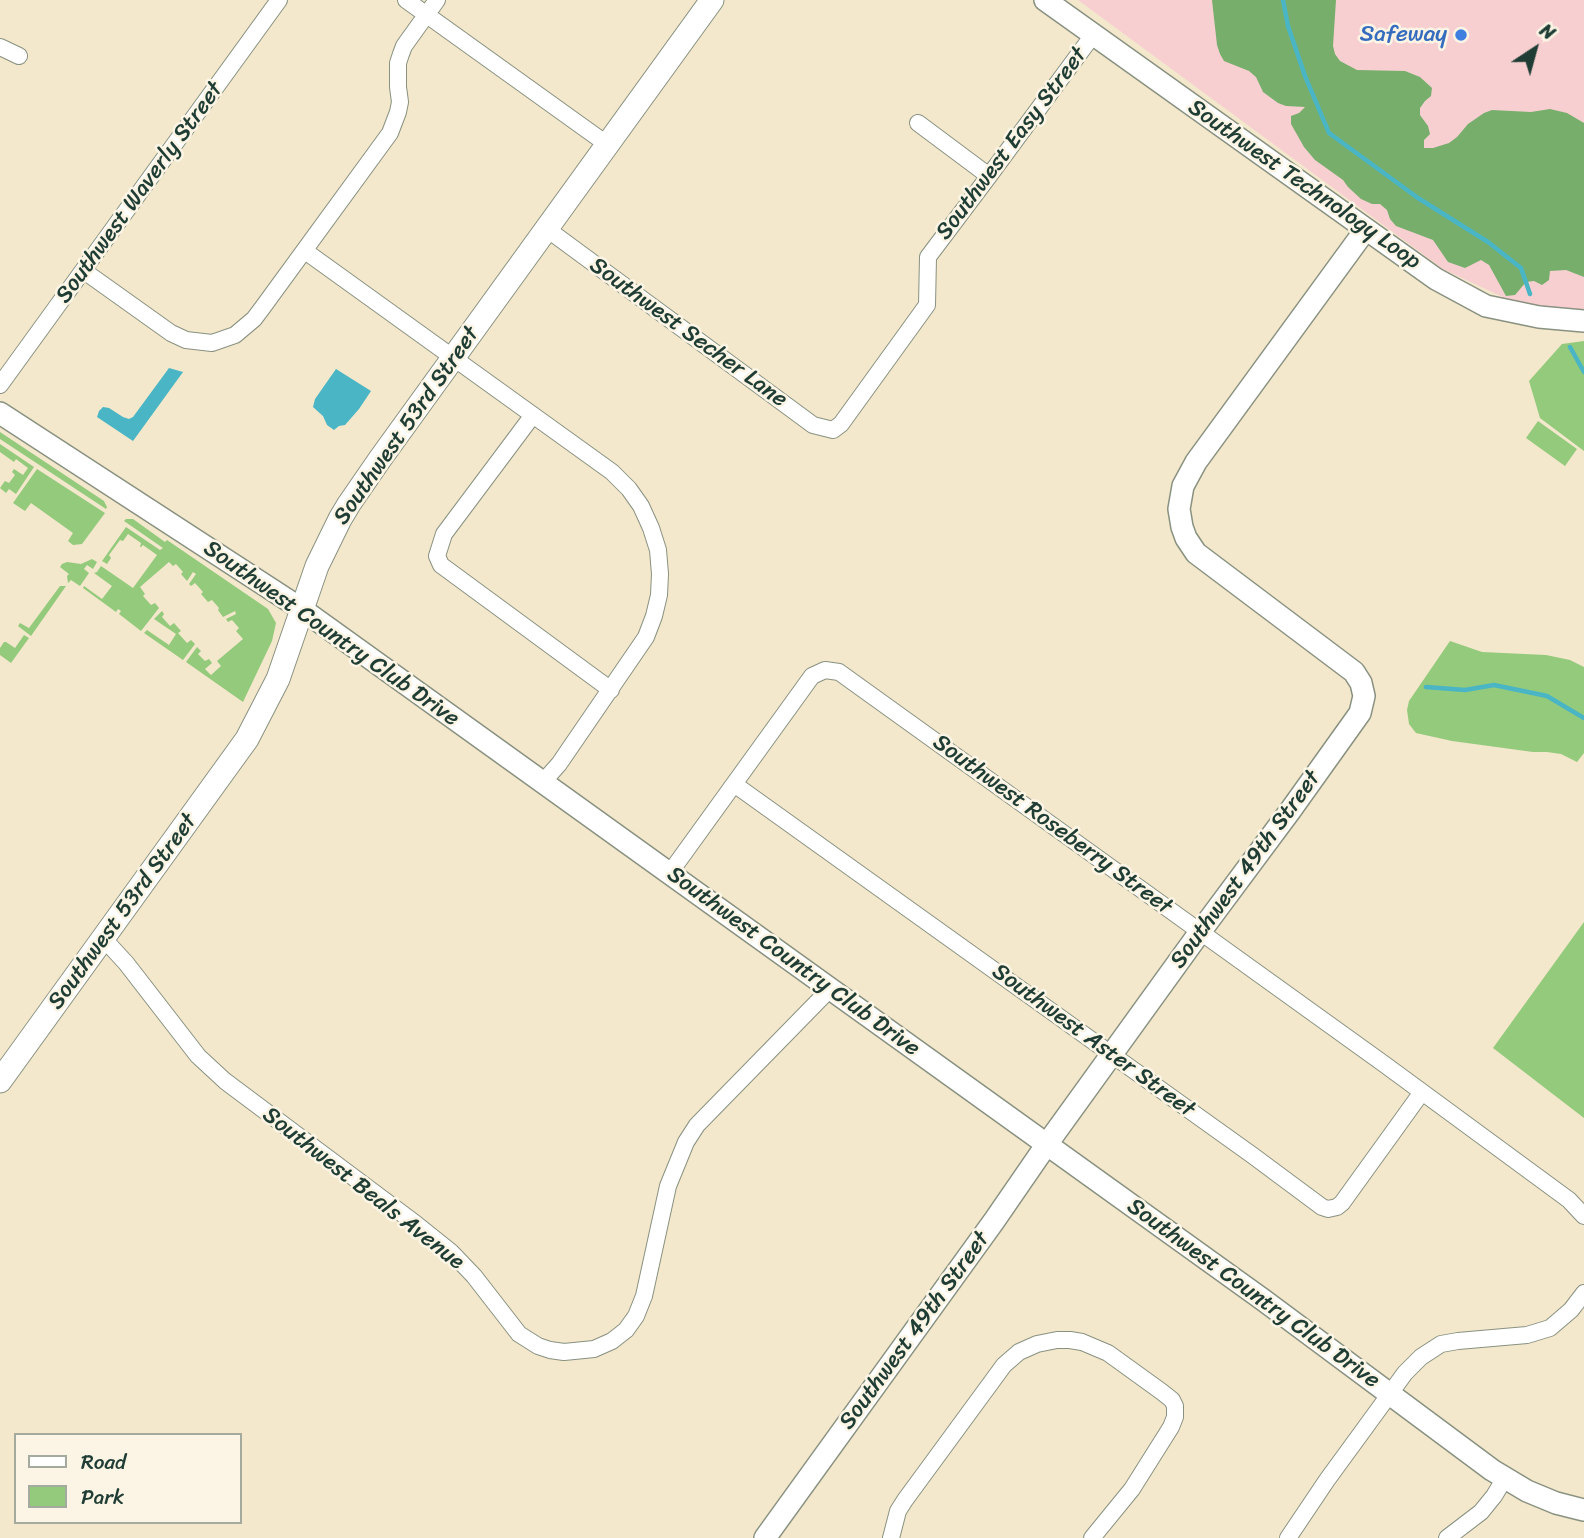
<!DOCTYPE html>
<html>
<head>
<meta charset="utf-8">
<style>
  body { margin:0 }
  #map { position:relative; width:1584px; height:1538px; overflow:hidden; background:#f3e7cc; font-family:Sriracha,sans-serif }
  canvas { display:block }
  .legend { position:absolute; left:14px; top:1433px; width:228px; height:91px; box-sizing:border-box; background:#fcf5e5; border:2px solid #a4ab9e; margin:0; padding:9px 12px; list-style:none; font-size:21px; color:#1f3d34 }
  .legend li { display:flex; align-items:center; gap:14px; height:35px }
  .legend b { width:35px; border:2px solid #a4ab9e }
  .north { position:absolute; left:1500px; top:14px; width:70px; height:70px; -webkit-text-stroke:5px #fcf5e5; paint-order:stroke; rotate:36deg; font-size:19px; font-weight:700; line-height:28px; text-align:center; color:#1f3d34 }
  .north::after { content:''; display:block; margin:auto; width:24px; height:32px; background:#1f3d34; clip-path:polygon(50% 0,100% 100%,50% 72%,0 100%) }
</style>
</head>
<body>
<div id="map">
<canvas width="1584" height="1538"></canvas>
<ul class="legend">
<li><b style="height:9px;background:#fff"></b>Road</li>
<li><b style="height:19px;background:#94ca7c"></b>Park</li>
</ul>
<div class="north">N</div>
</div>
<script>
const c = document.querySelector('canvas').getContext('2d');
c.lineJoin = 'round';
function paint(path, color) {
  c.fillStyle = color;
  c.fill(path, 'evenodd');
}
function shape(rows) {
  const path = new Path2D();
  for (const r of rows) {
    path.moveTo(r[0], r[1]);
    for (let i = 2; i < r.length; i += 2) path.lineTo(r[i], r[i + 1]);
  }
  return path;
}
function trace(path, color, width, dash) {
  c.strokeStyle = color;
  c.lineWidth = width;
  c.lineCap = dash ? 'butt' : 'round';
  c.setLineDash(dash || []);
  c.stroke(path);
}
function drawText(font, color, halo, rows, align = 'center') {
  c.font = font + ' Sriracha,sans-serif';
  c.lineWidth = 5;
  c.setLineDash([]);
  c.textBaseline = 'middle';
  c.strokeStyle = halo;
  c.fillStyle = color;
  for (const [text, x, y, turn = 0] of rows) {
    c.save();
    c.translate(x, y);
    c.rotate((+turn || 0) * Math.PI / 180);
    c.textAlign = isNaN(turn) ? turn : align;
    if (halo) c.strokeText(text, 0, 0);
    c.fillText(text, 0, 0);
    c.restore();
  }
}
const built = shape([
  [1078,0,1584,0,1584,309,1556,309,1511,301,1443,269]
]);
const green = shape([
  [1584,341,1584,451,1540,418,1529,381,1562,344],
  [1538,421,1577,449,1565,466,1526,438],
  [0,432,104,501,107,507,106,509,0,439],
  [0,444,34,467,16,494,9,489,6,493,0,488,5,481,9,483,15,475,12,472,14,469,23,475,28,468,16,459,14,462,0,452],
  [37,469,105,513,82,544,73,545,68,541,73,533,31,503,25,511,13,503],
  [126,519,133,519,165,542,167,540,268,609,276,623,272,641,243,702,186,662,197,647,201,651,198,654,205,661,209,659,212,663,205,669,211,675,221,666,217,661,243,639,236,631,239,628,232,620,228,622,226,619,236,614,235,611,223,617,218,610,219,608,212,600,208,602,201,594,203,592,195,583,191,586,189,584,196,574,193,572,187,581,181,574,183,572,176,564,173,566,169,562,140,587,145,594,143,596,151,605,155,603,159,608,141,631,119,614,121,611,118,609,116,612,83,588,84,586,102,599,112,586,94,573,97,572,101,566,133,588,157,555,143,545,141,547,140,547,141,543,128,534,123,541,120,540,109,555,111,558,107,564,102,561,126,527,160,550,163,548,124,521],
  [92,559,97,562,93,569,87,565,84,569,89,573,80,586,71,580,68,583,67,576,69,574,60,567,62,564,67,562,81,564],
  [60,586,66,586,31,636,18,626,20,623,29,628],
  [162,611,164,614,162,617,170,626,174,623,181,631,178,633,187,643,191,640,195,644,183,660,144,633,147,630,169,645,176,634,154,619],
  [24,635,29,638,11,663,0,655,0,648,4,642,6,642,15,648],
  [1450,641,1482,652,1546,655,1570,660,1584,667,1584,753,1577,762,1561,754,1547,752,1533,752,1452,741,1416,733,1409,724,1407,710,1409,701],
  [1584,922,1584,1118,1493,1048]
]);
const forest = shape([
  [1212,0,1336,0,1333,46,1335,54,1340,61,1357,70,1405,71,1420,77,1432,88,1431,96,1425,101,1420,108,1420,115,1428,126,1430,134,1424,140,1424,148,1433,148,1449,143,1457,137,1468,124,1484,113,1492,110,1531,112,1550,109,1567,113,1584,123,1584,277,1566,270,1550,271,1549,280,1542,285,1534,281,1526,282,1515,295,1506,296,1489,265,1481,260,1465,268,1448,262,1433,240,1396,226,1390,219,1387,210,1380,204,1372,204,1361,199,1348,187,1343,180,1315,160,1304,147,1291,124,1291,116,1299,113,1305,107,1286,106,1278,103,1263,92,1256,77,1249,71,1224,61,1220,54,1217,45]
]);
const water = shape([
  [169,368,183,372,133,441,97,417,99,411,103,407,109,408,123,417,129,419,133,417],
  [336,369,371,391,359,409,345,425,339,426,334,430,327,425,323,416,313,407,315,399]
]);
const stream = shape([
  [1283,0,1288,26,1305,76,1329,133,1418,198,1488,242,1521,268,1530,294],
  [1570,347,1584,372],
  [1426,687,1465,690,1494,685,1547,696,1584,718]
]);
const minor = shape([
  [406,0,608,145],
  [0,47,19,56],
  [918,123,989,176],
  [547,229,813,425,833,430,841,424,927,305,928,257,989,176,1093,35],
  [305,251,612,472,629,489,641,506,651,528,658,550,660,574,659,595,654,616,646,637,559,764,543,782],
  [84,271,171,333,186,340,212,343,235,335,254,319,263,307,390,133,398,112,400,102,398,87,398,63,401,54,404,46,437,0],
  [0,385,279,0],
  [533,415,444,534,437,556,441,565,611,690],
  [734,784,1252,1155,1322,1207,1328,1209,1337,1207,1342,1203,1422,1092],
  [669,874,812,676,825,670,839,672,1384,1064,1569,1200,1584,1216],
  [103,938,126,963,198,1056,225,1081,416,1224,451,1252,474,1276,519,1334,538,1346,550,1350,564,1352,594,1349,612,1341,626,1330,636,1316,644,1296,668,1186,686,1142,697,1125,830,989],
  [891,1538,898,1511,905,1500,1004,1365,1019,1352,1037,1344,1057,1340,1070,1340,1082,1342,1108,1353,1162,1392,1172,1400,1175,1406,1175,1417,1171,1427,1132,1489,1092,1538],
  [1288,1538,1327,1480,1389,1395,1405,1373,1421,1357,1441,1344,1458,1341,1527,1335,1550,1328,1571,1310,1584,1293],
  [1447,1538,1481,1512,1494,1496,1505,1478]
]);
const tertiary = shape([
  [1045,0,1436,279,1486,306,1539,317,1584,321],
  [0,413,303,610,1262,1299,1492,1470,1527,1491,1556,1503,1584,1510],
  [765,1538,994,1221,1047,1144,1200,932,1290,811,1360,713,1364,696,1361,683,1354,672,1196,553,1186,538,1182,527,1179,509,1183,486,1196,462,1366,229]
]);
const secondary = shape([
  [0,1081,247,739,278,679,317,566,340,519,349,504,380,459,712,0]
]);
const markers = [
  [1461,35,7,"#3f7fe0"]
];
const shopNames = [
  ["Safeway",1447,35]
];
const streetNames = [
  ["Southwest Easy Street",1012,144,-53],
  ["Southwest Technology Loop",1304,185,35],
  ["Southwest Waverly Street",140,193,-54],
  ["Southwest Secher Lane",688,333,36],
  ["Southwest 53rd Street",407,426,-55],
  ["Southwest Country Club Drive",331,634,35],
  ["Southwest Roseberry Street",1052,825,36],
  ["Southwest 49th Street",1246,870,-54],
  ["Southwest 53rd Street",123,912,-54],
  ["Southwest Country Club Drive",793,962,36],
  ["Southwest Aster Street",1093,1041,36],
  ["Southwest Beals Avenue",363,1189,38],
  ["Southwest Country Club Drive",1253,1294,36],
  ["Southwest 49th Street",915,1331,-54]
];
paint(built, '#f7cfd1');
paint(green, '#94ca7c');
paint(forest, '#77ae6c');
paint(water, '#49b5c5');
trace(stream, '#49b5c5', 4.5);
trace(minor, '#899280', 18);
trace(tertiary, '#899280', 24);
trace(secondary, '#899280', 25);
trace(minor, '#fff', 16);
trace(tertiary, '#fff', 21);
trace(secondary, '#fff', 23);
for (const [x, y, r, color] of markers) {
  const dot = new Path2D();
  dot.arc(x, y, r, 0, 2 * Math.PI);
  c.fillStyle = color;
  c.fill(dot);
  trace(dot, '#fcf5e5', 2.5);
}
drawText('23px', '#366cbe', '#fcf5e5', shopNames, 'right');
drawText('23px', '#1f3d34', '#fcf5e5', streetNames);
</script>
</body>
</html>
